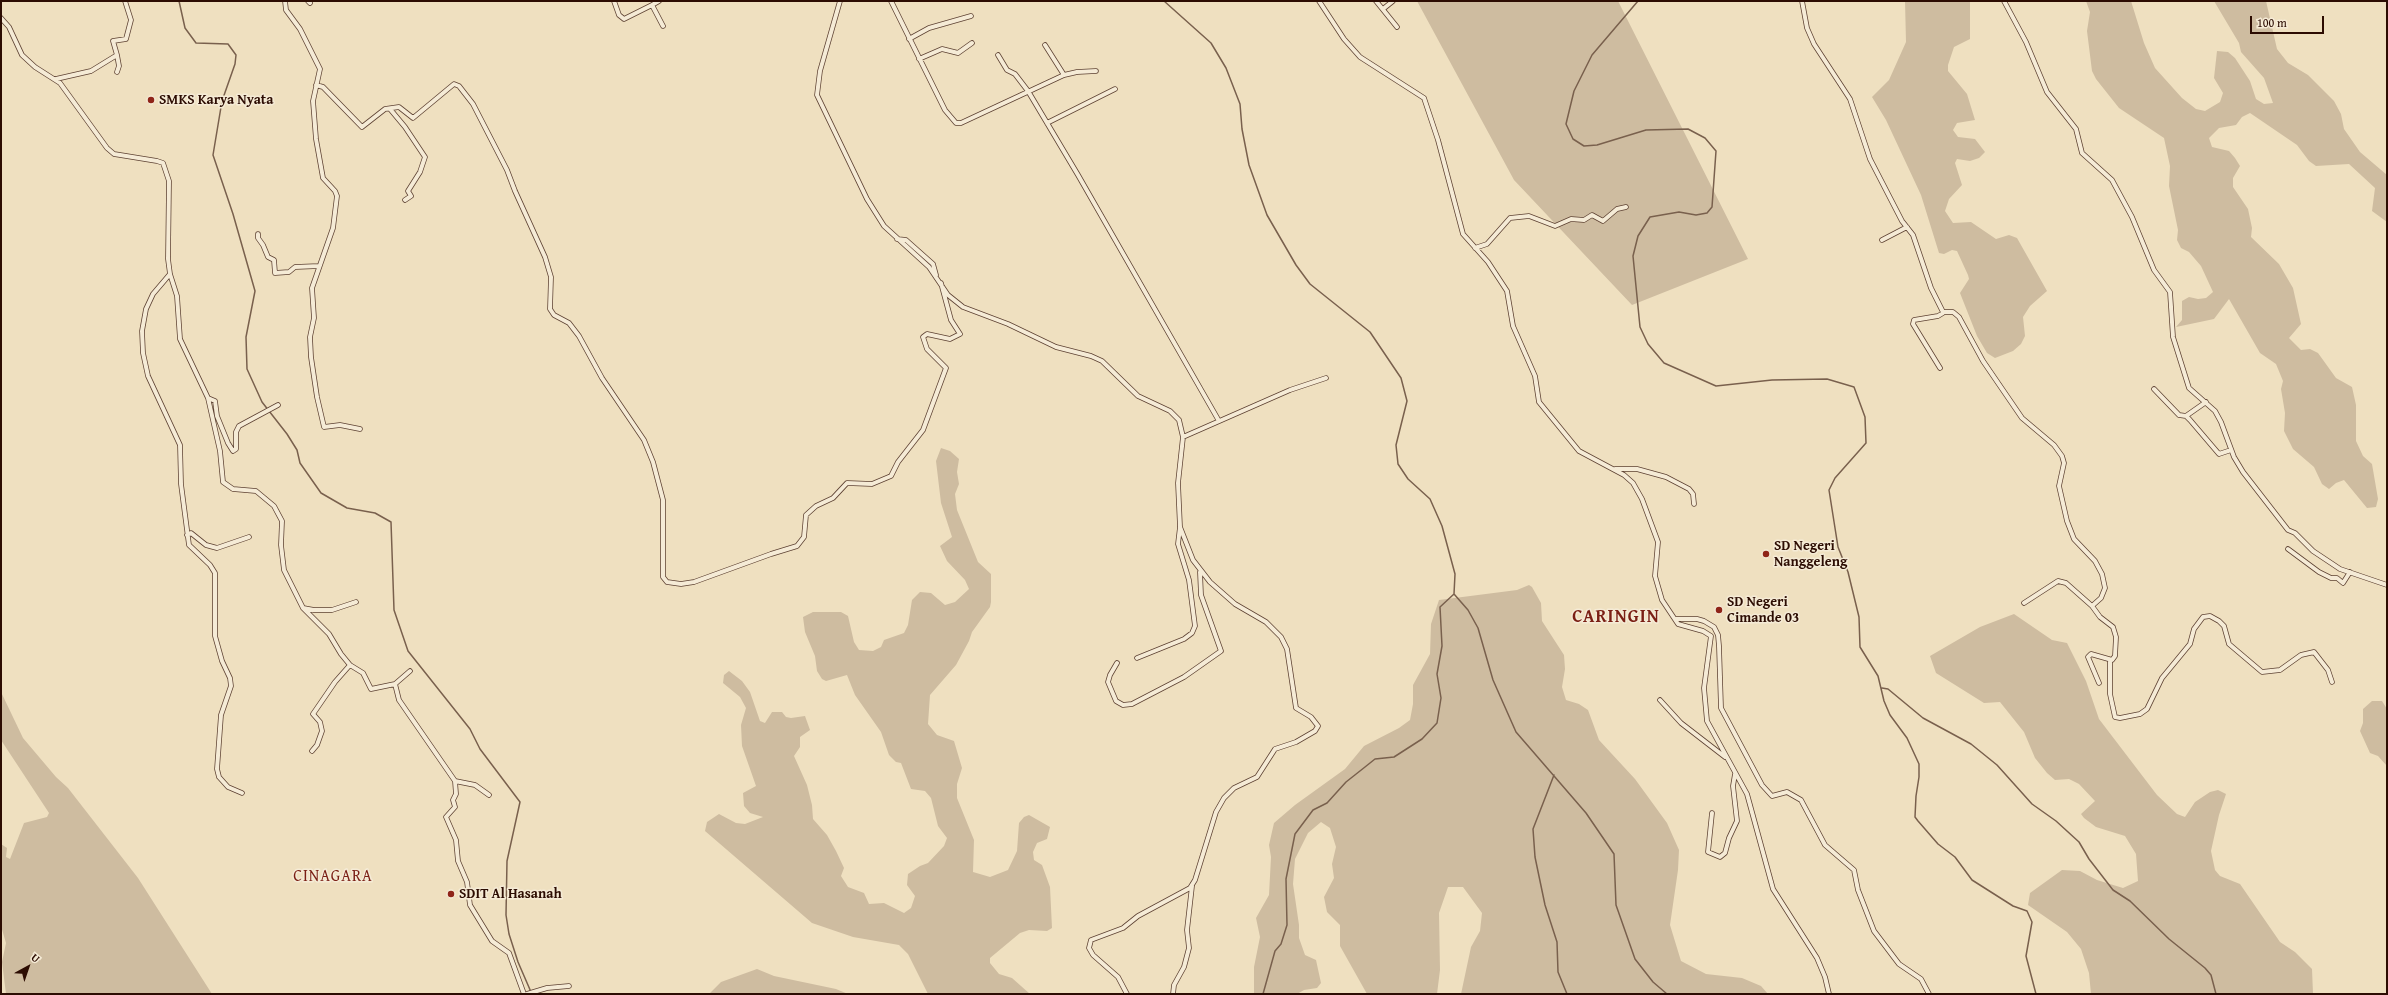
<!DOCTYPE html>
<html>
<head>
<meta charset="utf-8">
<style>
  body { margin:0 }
  #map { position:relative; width:2388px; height:995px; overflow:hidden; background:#efe0c0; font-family:"Gentium Book Plus",serif }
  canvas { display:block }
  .frame { position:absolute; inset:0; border:2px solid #2c0c02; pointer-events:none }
  .north { position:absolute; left:8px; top:947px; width:40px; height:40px; -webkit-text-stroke:3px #f5ebd6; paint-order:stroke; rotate:40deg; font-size:11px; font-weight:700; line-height:16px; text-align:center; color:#2c0c02 }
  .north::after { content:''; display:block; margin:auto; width:14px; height:18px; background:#2c0c02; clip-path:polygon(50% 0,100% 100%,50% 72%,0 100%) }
  .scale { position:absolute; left:2250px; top:16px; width:74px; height:18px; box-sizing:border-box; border:2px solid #2c0c02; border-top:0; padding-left:5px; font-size:12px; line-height:14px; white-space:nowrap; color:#2c0c02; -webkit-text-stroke:3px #f5ebd6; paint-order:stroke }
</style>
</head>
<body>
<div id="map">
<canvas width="2388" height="995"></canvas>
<div class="frame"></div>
<div class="north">U</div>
<div class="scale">100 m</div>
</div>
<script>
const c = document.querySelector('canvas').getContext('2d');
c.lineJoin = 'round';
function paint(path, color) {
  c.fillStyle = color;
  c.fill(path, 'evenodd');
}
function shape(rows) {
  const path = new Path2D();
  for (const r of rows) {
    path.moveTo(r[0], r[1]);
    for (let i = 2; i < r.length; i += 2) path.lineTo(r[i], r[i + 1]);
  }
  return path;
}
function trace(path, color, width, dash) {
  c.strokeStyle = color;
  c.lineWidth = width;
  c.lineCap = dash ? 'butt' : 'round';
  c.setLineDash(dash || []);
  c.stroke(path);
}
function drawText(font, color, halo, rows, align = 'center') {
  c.font = font + ' "Gentium Book Plus",serif';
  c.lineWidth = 3;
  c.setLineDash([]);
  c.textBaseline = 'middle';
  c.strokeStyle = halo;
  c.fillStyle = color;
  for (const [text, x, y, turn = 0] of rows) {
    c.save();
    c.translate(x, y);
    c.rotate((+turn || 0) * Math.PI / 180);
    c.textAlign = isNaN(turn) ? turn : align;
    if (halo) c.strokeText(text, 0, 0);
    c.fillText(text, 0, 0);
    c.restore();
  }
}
const green = shape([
  [1417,1,1618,1,1748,259,1632,305,1514,180],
  [1905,1,1970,1,1970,39,1954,47,1948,65,1948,71,1967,94,1975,120,1957,123,1953,130,1958,137,1975,139,1985,152,1979,158,1970,161,1957,159,1955,163,1962,185,1949,199,1945,211,1953,223,1971,222,1996,239,2009,235,2017,238,2047,291,2030,306,2023,317,2025,336,2021,344,2013,351,1995,358,1987,353,1977,336,1960,293,1969,279,1968,275,1957,251,1952,250,1944,254,1939,253,1921,195,1886,120,1872,97,1889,80,1906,42],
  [2086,1,2131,1,2144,43,2155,68,2182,98,2196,109,2205,111,2220,102,2223,93,2214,78,2217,51,2228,52,2235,58,2250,81,2256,99,2264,104,2273,103,2264,78,2241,52,2239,43,2214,1,2266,1,2277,49,2288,63,2308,75,2334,101,2341,114,2344,129,2360,152,2387,175,2387,222,2372,211,2375,188,2349,164,2316,166,2309,161,2297,145,2250,113,2242,117,2236,125,2219,128,2209,138,2212,147,2229,151,2235,158,2240,166,2233,178,2233,187,2248,209,2252,228,2251,237,2279,264,2293,288,2301,324,2289,338,2301,350,2310,349,2318,353,2336,378,2352,387,2356,405,2356,441,2363,456,2372,464,2378,499,2376,507,2367,508,2344,480,2336,483,2329,489,2322,484,2314,467,2293,449,2284,431,2285,413,2281,389,2283,381,2276,364,2260,353,2229,299,2214,319,2176,327,2182,320,2182,301,2189,297,2198,299,2206,298,2213,292,2201,266,2189,252,2181,248,2177,240,2178,230,2169,186,2170,166,2164,138,2119,108,2096,79,2092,71,2087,31,2090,12],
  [941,448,950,451,959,459,957,472,959,484,955,494,957,510,978,562,991,574,991,602,990,607,972,632,969,641,956,665,930,695,928,724,937,735,954,741,962,768,957,784,957,798,974,840,973,872,990,877,1008,870,1017,851,1019,823,1024,817,1029,815,1050,827,1047,839,1037,843,1033,852,1034,860,1042,865,1050,887,1052,928,1047,931,1029,930,1020,933,990,958,990,963,999,974,1012,978,1030,994,928,994,908,954,899,945,853,937,812,923,705,831,707,822,719,814,736,823,745,824,763,817,750,813,744,806,743,793,756,786,742,746,741,725,746,708,740,697,723,683,724,675,729,671,742,681,750,692,760,721,765,723,772,712,782,712,786,717,791,718,805,716,810,730,800,737,800,747,794,756,807,785,812,805,813,819,827,835,836,851,844,868,841,876,848,887,864,893,869,904,884,903,904,913,911,908,915,896,907,885,908,874,920,866,928,863,944,846,947,838,938,826,931,798,925,791,911,789,901,763,896,762,889,755,881,732,855,695,847,675,826,681,822,679,817,671,815,656,805,632,803,617,813,612,841,612,848,616,854,642,859,650,873,651,881,647,884,640,904,633,908,625,912,600,920,592,931,593,945,605,955,602,969,589,965,580,947,561,940,546,952,537,941,503,936,461],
  [1529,585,1532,587,1541,603,1542,621,1564,655,1565,669,1562,687,1566,700,1579,704,1588,710,1599,740,1635,779,1667,823,1679,850,1678,870,1670,925,1681,961,1706,974,1742,978,1761,986,1768,994,1461,994,1471,947,1480,931,1482,913,1463,887,1448,887,1439,913,1440,970,1437,994,1367,994,1340,946,1340,925,1327,912,1324,897,1334,878,1332,864,1336,847,1330,828,1321,822,1308,833,1295,859,1293,884,1299,925,1299,938,1305,955,1316,960,1321,983,1317,988,1304,990,1297,994,1254,994,1254,967,1260,937,1256,918,1269,895,1271,857,1269,845,1274,823,1295,805,1345,769,1364,746,1399,728,1410,720,1413,704,1413,685,1430,654,1431,624,1439,600,1517,590],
  [2014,614,2052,640,2067,643,2086,681,2099,719,2157,795,2177,814,2185,817,2195,802,2210,792,2218,790,2226,794,2219,815,2211,851,2215,870,2220,876,2240,884,2280,942,2295,952,2312,969,2313,994,2091,994,2089,973,2081,949,2067,932,2028,905,2030,893,2062,870,2080,871,2097,880,2123,888,2138,881,2136,854,2125,836,2096,827,2084,818,2081,814,2095,801,2079,784,2069,779,2055,780,2047,773,2035,758,2024,732,2000,702,1984,703,1936,673,1930,656,1980,627],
  [1,692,23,738,56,777,68,788,138,878,212,994,6,994,2,962,6,943,1,926,1,844,7,848,6,857,10,859,24,823,47,817,49,813,1,740],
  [2372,701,2382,701,2387,709,2387,766,2378,756,2370,753,2360,731,2363,723,2363,709],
  [757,969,774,976,836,989,848,994,709,994,721,982]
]);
const stream = shape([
  [179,1,185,28,196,43,228,44,236,55,235,64,222,101,213,155,233,214,255,291,246,337,247,369,262,402,287,434,297,450,300,463,321,493,347,508,375,513,391,522,394,610,408,651,470,729,480,749,520,802,507,861,506,915,509,934,518,962,531,992],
  [1164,1,1211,43,1226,68,1240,104,1242,129,1249,165,1267,215,1296,265,1310,284,1370,332,1401,378,1407,401,1396,445,1398,464,1408,479,1430,499,1442,526,1455,574,1454,594,1468,610,1478,628,1493,680,1516,732,1586,813,1614,854,1616,905,1635,959,1653,982,1667,994],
  [1638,1,1592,55,1574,91,1566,124,1573,139,1584,146,1597,145,1646,130,1688,129,1705,138,1716,151,1712,207,1707,213,1696,215,1679,212,1650,217,1638,236,1633,256,1640,327,1648,344,1664,363,1716,386,1772,380,1827,379,1854,387,1865,417,1866,443,1835,478,1829,490,1838,547,1848,572,1859,617,1860,647,1878,676,1884,701,1890,715,1907,738,1919,764,1919,777,1916,796,1915,817,1918,821,1938,844,1955,857,1972,880,2013,906,2027,911,2032,922,2026,956,2036,994],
  [1882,688,1888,689,1923,718,1971,744,1997,765,2032,804,2056,821,2079,842,2089,859,2113,890,2130,901,2169,939,2205,968,2211,975,2216,994],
  [1554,775,1533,829,1535,857,1545,905,1557,942,1558,972,1567,994],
  [1263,994,1275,951,1281,944,1287,925,1286,879,1295,834,1313,810,1327,803,1346,782,1365,767,1375,759,1394,757,1422,739,1437,723,1441,698,1437,674,1442,646,1440,607,1454,594]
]);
const minor = shape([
  [285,1,286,10,300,29,320,69,313,101,316,139,323,178,335,191,337,196,333,228,312,288,314,318,310,337,311,357,317,397,324,427,340,425,360,429],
  [308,1,310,3],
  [614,1,619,15,624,19,652,5,663,26],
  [840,1,820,71,817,95,867,199,884,226,929,267,948,295,963,307,1008,324,1056,347,1091,356,1102,361,1138,396,1170,411,1179,420,1183,437,1178,483,1180,527,1178,544,1189,580,1195,626,1192,633,1184,639,1137,658],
  [891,1,945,110,956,123,961,123,1064,75,1077,72,1096,71],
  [1319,1,1344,39,1360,57,1424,98,1438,140,1463,234,1488,262,1507,291,1513,326,1535,376,1539,402,1579,451,1624,475,1633,483,1642,499,1658,542,1655,576,1662,600,1678,624,1703,631,1711,636,1704,688,1707,721,1747,794,1773,889,1817,958,1825,977,1829,994],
  [1376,1,1397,27],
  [1802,1,1807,28,1814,44,1850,99,1870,159,1902,221,1913,235,1931,288,1943,312,1953,312,1959,317,1983,361,2022,418,2054,445,2062,456,2064,463,2059,486,2067,521,2074,539,2095,561,2102,574,2105,588,2101,598,2092,606,2100,617,2113,627,2116,637,2115,656,2112,660,2091,654,2088,657,2099,683],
  [2004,1,2026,42,2047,92,2076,129,2082,153,2112,180,2132,217,2154,270,2170,292,2173,337,2189,388,2215,411,2221,422,2234,457,2243,472,2288,530,2295,533,2313,551,2340,569,2387,585],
  [652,5,659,1],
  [1383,9,1393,1],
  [1,18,9,27,22,55,35,67,60,83,107,148,114,154,157,161,163,163,169,181,168,259,170,274,177,296,180,339,208,398,220,451,223,482,233,489,256,491,274,506,282,521,281,545,284,570,303,608,329,634,341,654,350,665,363,673,371,689,395,684,399,700,455,781,456,794,453,800,455,807,446,817,456,840,458,861,467,882,470,905,492,941,509,953,524,994],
  [909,39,929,28,971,16],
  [1045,45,1064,75],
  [998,55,1007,70,1015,74,1028,91,1078,175,1219,421],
  [919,59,942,49,958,53,972,43],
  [117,72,119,66,117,55],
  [56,79,91,71,117,55,113,41,126,39,131,20,125,1],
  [316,85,323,87,362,127,385,109,399,107,413,118,454,84,459,86,473,104,507,170,515,191,545,257,551,277,550,309,554,315,569,323,579,336,602,378,644,440,653,462,663,500,663,577,667,582,681,584,694,582,771,554,797,546,804,537,806,515,816,506,833,498,847,483,872,484,891,476,898,462,923,430,946,368,927,349,923,337,927,334,950,339,960,334,951,320,941,283],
  [390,109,405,127,425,157,420,172,408,191,411,196,405,200],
  [1047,123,1115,89],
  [258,234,258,238,263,245,268,257,274,260,275,273,289,272,295,267,319,266],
  [897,239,906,240,933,264,936,275],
  [1882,240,1907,227],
  [1475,248,1487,244,1510,218,1529,216,1555,226,1571,219,1584,220,1592,215,1603,221,1617,209,1626,207],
  [170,274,153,294,146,309,142,331,143,353,148,376,180,445,181,484,189,545,210,565,215,573,215,636,222,661,230,678,231,686,221,715,217,769,219,777,228,787,242,793],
  [1940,368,1913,324,1914,320,1938,316,1943,313],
  [2154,389,2179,415,2186,416,2190,420,2219,454,2231,450],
  [208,398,215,401,217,416,228,443,233,451,236,449,236,432,239,426,278,405],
  [2186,416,2206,402],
  [1183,437,1290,390,1326,378],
  [1615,469,1637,469,1666,477,1689,489,1693,494,1694,504],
  [187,535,191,533,206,545,217,548,249,537],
  [2288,549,2319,572,2331,578,2337,578,2343,583,2350,572],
  [2024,603,2058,581,2066,583,2092,606],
  [303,608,314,610,332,610,356,602],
  [1675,619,1697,619,1704,621,1714,627,1718,635,1719,646,1721,708,1762,785,1772,796,1787,792,1801,800,1825,845,1854,870,1858,890,1874,931,1899,964,1921,979,1929,994],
  [2110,660,2110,694,2115,717,2120,718,2140,714,2147,709,2162,678,2190,644,2194,629,2203,617,2210,616,2219,621,2224,626,2229,644,2262,672,2280,670,2301,655,2314,652,2328,670,2332,682],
  [1117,663,1110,675,1108,682,1116,701,1123,705,1132,704,1184,677,1221,651,1201,595,1200,572],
  [395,684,410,671],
  [1660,700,1681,723,1725,757],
  [312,751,317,745,322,731,320,722,313,714,335,682,350,665],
  [455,781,475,785,489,795],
  [1712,813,1708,852,1720,857,1725,853,1729,838,1737,821,1733,786,1735,774],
  [527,994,547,988,569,986],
  [1127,994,1118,977,1093,955,1089,948,1091,940,1123,928,1138,916,1190,888,1195,880,1216,812,1224,798,1234,788,1257,777,1275,749,1296,742,1315,731,1318,726,1311,717,1296,708,1287,649,1281,637,1266,622,1235,604,1210,582,1193,560,1180,527],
  [1173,994,1174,985,1184,967,1189,948,1187,930,1192,886]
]);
const markers = [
  [151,100,4,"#8f2418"],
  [1766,554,4,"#8f2418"],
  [1719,610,4,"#8f2418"],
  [451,894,4,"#8f2418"]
];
const poiNames = [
  ["SMKS Karya Nyata",159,100],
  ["SD Negeri",1774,546],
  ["Nanggeleng",1774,562],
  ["SD Negeri",1727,602],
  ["Cimande 03",1727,618],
  ["SDIT Al Hasanah",459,894]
];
const quarterNames = [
  ["CINAGARA",333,877]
];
const districtNames = [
  ["CARINGIN",1616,617]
];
paint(green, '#cebca0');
trace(stream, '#79604d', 1.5);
trace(minor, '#5d4132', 5.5);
trace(minor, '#f5ebd6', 4);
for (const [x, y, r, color] of markers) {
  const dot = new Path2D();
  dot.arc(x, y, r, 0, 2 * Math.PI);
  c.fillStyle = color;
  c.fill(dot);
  trace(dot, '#f5ebd6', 1.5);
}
drawText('bold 14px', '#2c0c02', '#f5ebd6', poiNames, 'left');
c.letterSpacing = '1px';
drawText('16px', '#7a1f14', '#f5ebd6', quarterNames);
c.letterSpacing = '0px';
c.letterSpacing = '1px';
drawText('bold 18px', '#7a1f14', '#f5ebd6', districtNames);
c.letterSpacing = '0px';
</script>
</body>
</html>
